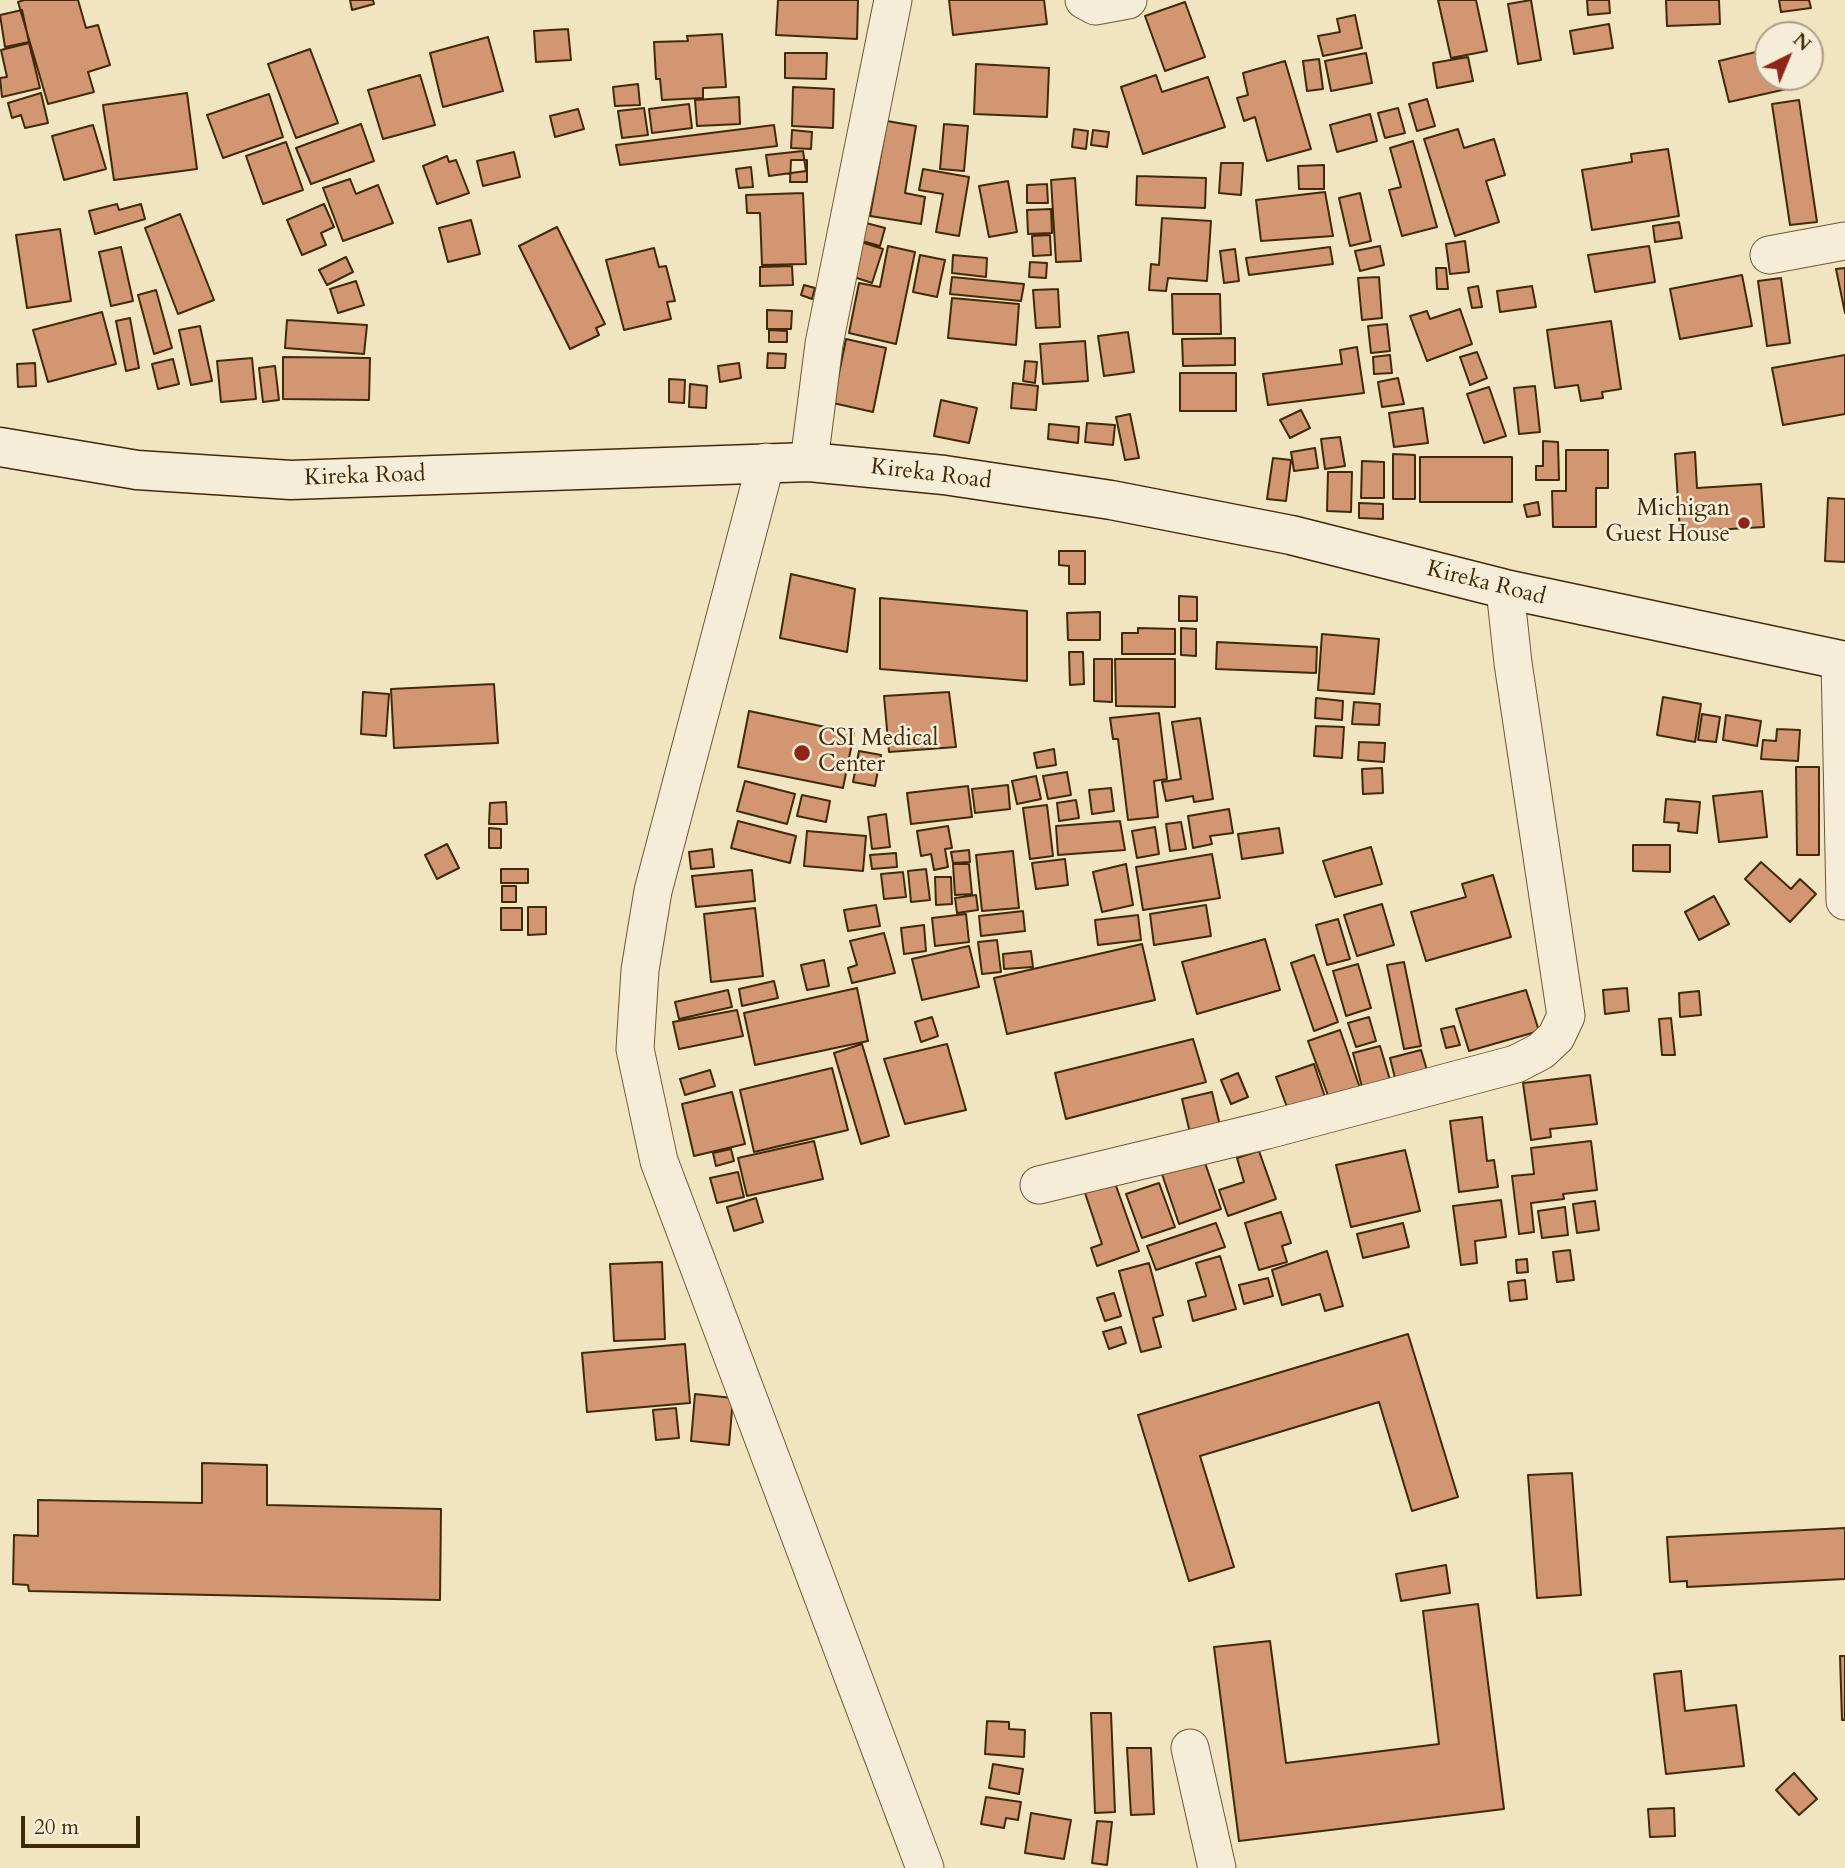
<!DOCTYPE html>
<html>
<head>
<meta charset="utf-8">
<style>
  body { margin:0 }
  #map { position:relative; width:1845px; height:1868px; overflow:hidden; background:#f0e4c1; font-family:Cardo,serif }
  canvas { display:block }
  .north { position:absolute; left:1754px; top:21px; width:70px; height:70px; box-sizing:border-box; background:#f5edd7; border:2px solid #ad9f84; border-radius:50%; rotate:43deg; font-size:19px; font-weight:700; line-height:28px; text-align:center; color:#412a07 }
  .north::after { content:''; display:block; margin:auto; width:24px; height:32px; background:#8f2418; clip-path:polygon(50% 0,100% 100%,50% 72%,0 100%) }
  .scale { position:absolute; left:21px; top:1816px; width:119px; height:32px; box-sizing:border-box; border:4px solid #412a07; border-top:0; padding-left:9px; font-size:21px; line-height:24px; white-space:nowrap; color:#412a07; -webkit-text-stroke:5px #f5edd7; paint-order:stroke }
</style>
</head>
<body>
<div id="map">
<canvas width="1845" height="1868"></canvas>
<div class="north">N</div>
<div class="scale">20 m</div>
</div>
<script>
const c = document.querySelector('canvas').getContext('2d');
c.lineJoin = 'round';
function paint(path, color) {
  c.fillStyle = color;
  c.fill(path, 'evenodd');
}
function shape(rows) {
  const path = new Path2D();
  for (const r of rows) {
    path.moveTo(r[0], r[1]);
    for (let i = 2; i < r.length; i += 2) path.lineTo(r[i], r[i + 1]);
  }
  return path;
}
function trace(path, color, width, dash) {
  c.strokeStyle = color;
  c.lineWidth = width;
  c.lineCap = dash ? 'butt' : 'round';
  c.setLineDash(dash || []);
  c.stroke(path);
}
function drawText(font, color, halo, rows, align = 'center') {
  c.font = font + ' Cardo,serif';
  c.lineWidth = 5;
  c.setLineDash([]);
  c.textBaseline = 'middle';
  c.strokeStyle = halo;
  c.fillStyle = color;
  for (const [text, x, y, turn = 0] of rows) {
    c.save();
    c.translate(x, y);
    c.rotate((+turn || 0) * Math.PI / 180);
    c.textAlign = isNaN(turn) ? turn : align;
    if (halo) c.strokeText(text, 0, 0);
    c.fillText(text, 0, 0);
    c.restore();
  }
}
const building = shape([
  [24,0,78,0,86,28,98,25,110,65,88,72,94,92,48,104,18,2,24,0],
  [350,0,373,0,374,4,352,10,350,0],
  [778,0,858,0,857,39,776,35,778,0],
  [949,0,1044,0,1047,24,953,35,949,0],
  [1438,0,1476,0,1487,51,1451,58,1438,0],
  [1531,0,1541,60,1518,64,1508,4,1531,0],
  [1587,0,1609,0,1610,13,1588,15,1587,0],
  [1666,0,1719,0,1720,24,1667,26,1666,0],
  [1779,0,1809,0,1811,8,1781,12,1779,0],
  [1185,2,1205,57,1165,71,1145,16,1185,2],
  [22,10,29,42,5,47,0,15,22,10],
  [1355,15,1362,48,1323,56,1318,36,1340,32,1337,19,1355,15],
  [1609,24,1613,48,1574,54,1570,31,1609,24],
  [568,29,571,60,536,62,534,31,568,29],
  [722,34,726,87,703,88,703,98,662,100,660,79,656,79,654,42,688,41,687,36,722,34],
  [488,37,503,91,443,107,430,53,488,37],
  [29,43,40,88,2,97,0,78,7,77,1,50,29,43],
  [310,49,338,123,296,138,268,64,310,49],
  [1768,49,1768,77,1788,77,1791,88,1729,102,1719,61,1768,49],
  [785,53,827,53,826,79,785,78,785,53],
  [1366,53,1372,83,1331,91,1325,61,1366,53],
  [1468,57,1473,81,1437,88,1433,63,1468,57],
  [1319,59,1323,89,1307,91,1303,61,1319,59],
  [1285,61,1311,149,1267,161,1255,117,1244,121,1237,98,1248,95,1243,73,1285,61],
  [976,64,1049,68,1047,117,974,114,976,64],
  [420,75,435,125,383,139,368,90,420,75],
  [1156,75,1162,92,1208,77,1225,127,1143,154,1121,87,1156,75],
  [638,84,640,105,615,106,613,87,638,84],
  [793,87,834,89,833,128,792,126,793,87],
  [41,93,48,123,25,128,21,115,12,118,8,103,41,93],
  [187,93,197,169,114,180,103,105,187,93],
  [269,94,283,137,223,158,207,115,269,94],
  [739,97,740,124,697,126,695,100,739,97],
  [1427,99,1435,126,1417,131,1409,104,1427,99],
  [1799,100,1817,222,1790,225,1772,104,1799,100],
  [689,104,692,128,652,133,649,109,689,104],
  [644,108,648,135,622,138,618,111,644,108],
  [1398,108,1405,133,1385,138,1378,113,1398,108],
  [578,109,584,129,555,137,550,116,578,109],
  [1370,114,1377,141,1337,152,1330,125,1370,114],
  [887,121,916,126,905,193,925,197,921,224,870,216,887,121],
  [361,124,374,161,311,184,296,148,361,124],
  [944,124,968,126,964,171,940,169,944,124],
  [93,125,106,169,64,180,52,136,93,125],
  [774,125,777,146,620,165,616,145,774,125],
  [1074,129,1088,131,1086,149,1072,147,1074,129],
  [1458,129,1464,148,1494,139,1505,175,1486,181,1499,222,1455,236,1424,139,1458,129],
  [792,130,812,132,811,149,791,148,792,130],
  [1093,130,1109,132,1107,147,1091,145,1093,130],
  [1413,141,1437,227,1402,236,1389,190,1401,187,1390,148,1413,141],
  [286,142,303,190,263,204,246,156,286,142],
  [1668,149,1679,216,1592,230,1582,170,1632,162,1631,154,1668,149],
  [803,151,806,171,769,176,766,155,803,151],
  [514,152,520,177,483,186,477,161,514,152],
  [447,156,449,162,456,160,469,193,437,204,423,166,447,156],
  [791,160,807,160,807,182,790,182,791,160],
  [1221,163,1243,163,1241,195,1219,193,1221,163],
  [1324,165,1324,189,1299,189,1298,166,1324,165],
  [751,167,753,187,739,188,736,169,751,167],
  [923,169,969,177,959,236,936,232,943,194,919,190,923,169],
  [1137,176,1206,178,1205,208,1136,205,1137,176],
  [1075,178,1081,261,1056,262,1051,180,1075,178],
  [350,179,356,194,378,185,393,223,343,241,323,188,350,179],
  [1008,181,1017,232,989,237,979,186,1008,181],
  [1047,184,1048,203,1027,203,1027,185,1047,184],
  [1325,192,1333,236,1261,241,1256,200,1325,192],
  [803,193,806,264,762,265,760,213,747,213,746,195,803,193],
  [1360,193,1371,241,1350,246,1339,198,1360,193],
  [117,204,119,210,141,204,145,219,95,234,89,211,117,204],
  [324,204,334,227,321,233,326,245,302,255,287,220,324,204],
  [1051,209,1052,233,1028,234,1027,210,1051,209],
  [180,214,214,300,178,314,145,228,180,214],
  [1162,218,1211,221,1207,281,1168,278,1166,291,1149,290,1151,264,1159,265,1162,218],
  [471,220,480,254,448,262,439,228,471,220],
  [1679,222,1682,238,1655,242,1653,226,1679,222],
  [866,223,885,228,880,246,862,241,866,223],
  [557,227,605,324,596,328,599,335,570,349,519,246,557,227],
  [60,229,71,301,27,308,16,235,60,229],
  [1050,235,1051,255,1033,256,1032,236,1050,235],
  [1465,241,1469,272,1450,274,1446,244,1465,241],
  [861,242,883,249,872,283,851,276,861,242],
  [888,246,915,252,896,344,849,333,859,283,880,287,888,246],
  [1380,246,1384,265,1360,271,1355,251,1380,246],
  [1649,246,1655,282,1595,292,1588,255,1649,246],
  [121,247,133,301,111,306,99,252,121,247],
  [1330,247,1333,264,1249,275,1246,258,1330,247],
  [654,248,659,267,666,266,675,301,667,302,671,319,624,330,606,260,654,248],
  [1235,249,1239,281,1224,283,1220,251,1235,249],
  [920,255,945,260,937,297,913,292,920,255],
  [953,255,987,258,986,277,952,273,953,255],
  [346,257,353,272,327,285,319,270,346,257],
  [1030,262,1047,263,1046,278,1029,277,1030,262],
  [792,266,793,285,760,286,760,267,792,266],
  [1436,268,1446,268,1448,289,1437,289,1436,268],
  [1845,268,1845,313,1836,269,1845,268],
  [1742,275,1752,326,1680,339,1670,289,1742,275],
  [952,277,1024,284,1021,301,950,294,952,277],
  [1379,277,1382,318,1362,320,1358,278,1379,277],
  [1781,278,1790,343,1767,346,1758,281,1781,278],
  [356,281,364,305,338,313,330,289,356,281],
  [804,285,815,288,812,299,801,295,804,285],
  [1478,286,1482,307,1472,308,1468,288,1478,286],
  [1532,286,1536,307,1500,312,1497,291,1532,286],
  [1058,289,1060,327,1036,328,1033,290,1058,289],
  [156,290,172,348,154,354,138,295,156,290],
  [1172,294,1220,294,1221,334,1173,334,1172,294],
  [952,298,1019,304,1016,345,948,338,952,298],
  [1460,309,1472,344,1427,361,1410,316,1427,311,1430,319,1460,309],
  [767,310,792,311,791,329,767,329,767,310],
  [102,312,116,364,48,382,33,330,102,312],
  [130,318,139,368,126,371,116,321,130,318],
  [287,320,367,325,364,354,285,348,287,320],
  [1611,321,1621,389,1602,392,1603,398,1581,401,1578,385,1555,388,1547,330,1611,321],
  [1387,324,1390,351,1371,353,1368,326,1387,324],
  [200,326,212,381,191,385,179,330,200,326],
  [769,330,787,331,787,342,769,342,769,330],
  [1128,332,1134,372,1104,376,1098,336,1128,332],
  [1235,338,1235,365,1183,366,1182,339,1235,338],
  [846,339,886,348,873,412,833,403,846,339],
  [1085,341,1088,381,1043,384,1040,344,1085,341],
  [1357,347,1364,393,1268,405,1263,374,1342,364,1340,350,1357,347],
  [1477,352,1487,378,1470,385,1460,357,1477,352],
  [768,353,786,354,785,368,767,368,768,353],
  [1390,355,1392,373,1374,374,1373,357,1390,355],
  [1845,355,1845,414,1783,425,1772,368,1845,355],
  [283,357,370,358,369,400,283,399,283,357],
  [252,358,256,399,221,402,217,361,252,358],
  [173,359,179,384,158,389,152,364,173,359],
  [1025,361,1037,362,1035,383,1023,381,1025,361],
  [35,363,36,386,18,387,17,364,35,363],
  [739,363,741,378,720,382,718,366,739,363],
  [275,366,279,400,263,402,259,368,275,366],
  [1180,373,1236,373,1236,411,1180,411,1180,373],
  [1398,378,1404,404,1382,407,1378,382,1398,378],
  [669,379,685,380,684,403,669,402,669,379],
  [1013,383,1038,386,1036,410,1011,408,1013,383],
  [690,384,707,386,706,408,689,407,690,384],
  [1535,386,1540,432,1519,434,1514,388,1535,386],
  [1489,387,1506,436,1484,443,1467,394,1489,387],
  [941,400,977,408,969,443,934,436,941,400],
  [1423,408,1428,443,1394,447,1389,413,1423,408],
  [1301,410,1310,428,1290,438,1280,420,1301,410],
  [1130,414,1139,458,1125,460,1116,417,1130,414],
  [1087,423,1115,425,1113,445,1085,442,1087,423],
  [1049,424,1079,427,1078,443,1048,439,1049,424],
  [1340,437,1345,466,1325,469,1321,439,1340,437],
  [1543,441,1558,442,1559,480,1536,480,1536,466,1543,466,1543,441],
  [1315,448,1318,468,1294,471,1291,452,1315,448],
  [1566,450,1608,450,1608,488,1596,488,1596,527,1553,527,1552,491,1566,491,1566,450],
  [1695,452,1697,488,1761,484,1764,527,1680,532,1675,454,1695,452],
  [1393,454,1415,455,1415,499,1393,499,1393,454],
  [1420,457,1512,457,1512,502,1420,502,1420,457],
  [1273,458,1291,460,1286,501,1267,499,1273,458],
  [1362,461,1384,462,1384,498,1361,498,1362,461],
  [1328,472,1352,472,1351,512,1327,511,1328,472],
  [1828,498,1845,499,1845,562,1825,561,1828,498],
  [1538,502,1540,515,1527,517,1524,505,1538,502],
  [1359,503,1383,504,1383,519,1359,518,1359,503],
  [1059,551,1085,551,1085,584,1069,584,1069,566,1059,565,1059,551],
  [791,574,855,589,847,652,780,638,791,574],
  [1179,596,1197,597,1197,621,1179,621,1179,596],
  [880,598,1027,611,1027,681,880,669,880,598],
  [1100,612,1100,640,1068,640,1067,613,1100,612],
  [1138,628,1175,629,1175,654,1122,654,1122,633,1138,633,1138,628],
  [1181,628,1196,629,1196,656,1181,655,1181,628],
  [1322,634,1379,639,1374,694,1318,690,1322,634],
  [1217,642,1317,647,1316,673,1216,669,1217,642],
  [1069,652,1083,652,1084,684,1070,685,1069,652],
  [1094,659,1112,659,1112,702,1094,701,1094,659],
  [1115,659,1175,659,1175,707,1116,706,1115,659],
  [494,684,498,743,394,748,391,689,494,684],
  [363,692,389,694,386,736,361,734,363,692],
  [949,692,956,747,889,752,884,696,949,692],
  [1663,697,1701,704,1695,742,1657,735,1663,697],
  [1316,698,1343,701,1342,720,1315,718,1316,698],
  [1354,702,1380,704,1379,725,1352,724,1354,702],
  [749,711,854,733,843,788,738,767,749,711],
  [1159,713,1167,779,1154,781,1158,817,1128,820,1118,739,1113,739,1110,718,1159,713],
  [1702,714,1720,717,1716,742,1698,740,1702,714],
  [1726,715,1761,721,1757,746,1723,740,1726,715],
  [1200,718,1213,799,1194,802,1193,796,1166,801,1162,782,1181,779,1172,722,1200,718],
  [1316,726,1344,727,1342,758,1314,756,1316,726],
  [1777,729,1800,730,1798,761,1761,759,1763,740,1776,741,1777,729],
  [1359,742,1385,743,1384,762,1358,760,1359,742],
  [1054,749,1056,765,1037,768,1034,753,1054,749],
  [859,751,881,755,875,786,853,782,859,751],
  [1796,767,1819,767,1819,855,1797,855,1796,767],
  [1382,768,1383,793,1363,794,1362,769,1382,768],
  [1067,772,1071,795,1048,799,1043,776,1067,772],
  [1036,776,1041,799,1017,804,1012,781,1036,776],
  [745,781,795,794,787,824,737,811,745,781],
  [1008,785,1010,809,975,813,972,789,1008,785],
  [968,786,972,817,911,824,907,793,968,786],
  [1111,788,1114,811,1092,814,1089,790,1111,788],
  [1762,791,1767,837,1719,842,1713,796,1762,791],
  [802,795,830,801,826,822,797,816,802,795],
  [1666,799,1700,802,1697,833,1678,831,1679,823,1664,822,1666,799],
  [1076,800,1079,818,1059,821,1057,803,1076,800],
  [506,802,507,824,489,824,490,803,506,802],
  [1047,805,1053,856,1030,859,1023,808,1047,805],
  [1229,809,1233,833,1210,836,1212,844,1193,848,1188,816,1229,809],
  [886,814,890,847,872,849,868,817,886,814],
  [738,821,796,836,790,863,731,848,738,821],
  [1120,821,1125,850,1058,855,1056,826,1120,821],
  [1181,822,1186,849,1170,851,1166,824,1181,822],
  [948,826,952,848,945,849,948,867,934,870,931,854,921,856,917,831,948,826],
  [1155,827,1159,854,1137,858,1132,831,1155,827],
  [489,828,501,829,501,848,489,848,489,828],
  [1279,828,1283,853,1242,859,1238,834,1279,828],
  [807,831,866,836,863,871,804,866,807,831],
  [447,844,459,868,437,879,425,855,447,844],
  [1633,845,1670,845,1670,872,1633,871,1633,845],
  [1371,847,1382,884,1335,897,1323,861,1371,847],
  [712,849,714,867,691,869,689,852,712,849],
  [969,850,970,862,953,863,951,852,969,850],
  [1013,851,1019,908,982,911,976,855,1013,851],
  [896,853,897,867,872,869,870,855,896,853],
  [1212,854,1220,898,1143,910,1136,867,1212,854],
  [1065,859,1068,885,1036,889,1032,863,1065,859],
  [1761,862,1791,889,1800,879,1816,894,1790,922,1745,879,1761,862],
  [953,864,969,864,972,894,955,895,953,864],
  [1126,864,1133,905,1102,912,1093,872,1126,864],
  [501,869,528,869,528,883,501,883,501,869],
  [926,869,930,900,911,902,908,871,926,869],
  [752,870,755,901,696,907,692,876,752,870],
  [903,872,906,897,884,899,881,874,903,872],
  [1493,875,1511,937,1426,961,1411,912,1466,897,1462,884,1493,875],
  [935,877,951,877,952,904,936,905,935,877],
  [502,886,516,886,516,902,502,902,502,886],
  [976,895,978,910,957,913,955,898,976,895],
  [1714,896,1729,924,1699,940,1685,912,1714,896],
  [1382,904,1394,945,1357,956,1344,915,1382,904],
  [876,905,880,926,848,931,844,910,876,905],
  [1206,905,1211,936,1154,945,1150,914,1206,905],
  [528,907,546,907,546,934,528,935,528,907],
  [501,908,522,908,522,930,501,930,501,908],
  [755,908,763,976,711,982,704,914,755,908],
  [1023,911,1025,931,981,936,979,916,1023,911],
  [966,914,969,942,935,946,932,918,966,914],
  [1138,915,1141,940,1098,945,1095,920,1138,915],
  [1338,919,1350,959,1327,965,1316,925,1338,919],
  [924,925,926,951,904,954,901,928,924,925],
  [884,933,895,973,852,983,848,968,857,965,850,941,884,933],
  [1265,939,1280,990,1197,1014,1182,962,1265,939],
  [997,940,1001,972,982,974,978,942,997,940],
  [1142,944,1155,1000,1007,1034,994,978,1142,944],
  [969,946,979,987,922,1000,912,959,969,946],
  [1031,951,1033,967,1004,969,1003,954,1031,951],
  [1314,955,1338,1022,1314,1031,1291,963,1314,955],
  [824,960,829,986,807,990,801,965,824,960],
  [1404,962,1421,1046,1404,1049,1387,965,1404,962],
  [1358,964,1371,1008,1346,1016,1333,971,1358,964],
  [774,981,778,998,742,1006,739,989,774,981],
  [857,988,868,1041,755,1065,744,1013,857,988],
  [1627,988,1629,1011,1605,1014,1603,990,1627,988],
  [728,990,732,1007,679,1019,675,1002,728,990],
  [1526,990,1539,1031,1469,1051,1456,1009,1526,990],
  [1699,991,1701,1015,1680,1017,1679,993,1699,991],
  [737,1010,743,1036,679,1049,673,1022,737,1010],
  [932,1017,938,1036,921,1042,915,1022,932,1017],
  [1369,1017,1376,1041,1356,1047,1348,1023,1369,1017],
  [1671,1018,1675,1055,1662,1055,1659,1019,1671,1018],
  [1454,1026,1460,1045,1446,1048,1441,1029,1454,1026],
  [1340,1030,1361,1091,1330,1101,1308,1041,1340,1030],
  [1193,1039,1206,1082,1066,1119,1055,1073,1193,1039],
  [862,1044,889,1136,861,1144,834,1053,862,1044],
  [947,1044,966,1110,905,1124,884,1059,947,1044],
  [1380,1046,1393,1090,1365,1098,1353,1053,1380,1046],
  [1421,1050,1429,1077,1397,1086,1390,1058,1421,1050],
  [1314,1064,1325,1097,1288,1110,1276,1077,1314,1064],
  [832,1068,848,1130,754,1152,740,1090,832,1068],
  [710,1070,715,1086,685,1095,680,1079,710,1070],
  [1238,1073,1248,1097,1231,1104,1221,1080,1238,1073],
  [1590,1075,1597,1124,1550,1129,1551,1137,1531,1140,1523,1083,1590,1075],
  [732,1092,745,1144,694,1156,682,1104,732,1092],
  [1212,1092,1221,1130,1191,1137,1182,1099,1212,1092],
  [1482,1117,1487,1161,1494,1160,1498,1187,1459,1192,1450,1121,1482,1117],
  [814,1141,823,1179,747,1196,738,1158,814,1141],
  [1591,1141,1597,1190,1563,1194,1564,1199,1531,1203,1534,1232,1519,1234,1512,1176,1534,1174,1531,1148,1591,1141],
  [731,1149,734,1161,716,1166,713,1153,731,1149],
  [1405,1150,1420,1211,1351,1227,1336,1165,1405,1150],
  [1259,1151,1276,1199,1228,1216,1219,1190,1244,1182,1237,1158,1259,1151],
  [1204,1160,1221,1209,1179,1224,1162,1174,1204,1160],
  [738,1172,744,1197,717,1203,710,1178,738,1172],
  [1115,1183,1139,1251,1097,1266,1091,1248,1102,1244,1085,1193,1115,1183],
  [1159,1183,1175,1227,1142,1238,1126,1194,1159,1183],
  [756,1198,763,1222,734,1231,727,1207,756,1198],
  [1501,1200,1506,1237,1475,1241,1477,1263,1461,1265,1453,1206,1501,1200],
  [1595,1201,1599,1230,1577,1233,1573,1204,1595,1201],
  [1565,1207,1568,1235,1542,1238,1538,1211,1565,1207],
  [1281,1212,1291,1243,1282,1246,1287,1262,1259,1270,1245,1223,1281,1212],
  [1216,1223,1225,1247,1156,1270,1147,1246,1216,1223],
  [1403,1223,1409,1247,1363,1258,1357,1234,1403,1223],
  [1570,1250,1574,1280,1557,1282,1553,1252,1570,1250],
  [1327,1251,1343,1306,1325,1311,1320,1294,1282,1305,1272,1270,1327,1251],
  [1220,1256,1236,1309,1193,1321,1188,1301,1206,1296,1196,1263,1220,1256],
  [1527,1259,1528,1272,1517,1273,1516,1260,1527,1259],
  [662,1262,665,1339,614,1341,610,1264,662,1262],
  [1149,1263,1163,1315,1153,1318,1161,1347,1141,1352,1119,1271,1149,1263],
  [1268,1278,1273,1296,1244,1304,1239,1285,1268,1278],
  [1525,1280,1527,1299,1510,1301,1508,1282,1525,1280],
  [1114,1293,1121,1316,1105,1321,1097,1298,1114,1293],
  [1121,1327,1126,1343,1109,1349,1103,1332,1121,1327],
  [1408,1334,1458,1497,1412,1511,1379,1402,1200,1456,1234,1567,1189,1581,1138,1415,1408,1334],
  [685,1344,690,1403,587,1412,582,1353,685,1344],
  [695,1394,733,1398,729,1445,691,1441,695,1394],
  [676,1408,679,1438,656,1440,653,1410,676,1408],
  [202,1463,267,1465,267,1505,441,1509,440,1600,29,1591,28,1585,13,1584,14,1535,38,1536,38,1500,202,1503,202,1463],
  [1572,1473,1581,1595,1537,1598,1528,1475,1572,1473],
  [1845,1528,1845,1579,1687,1587,1687,1581,1670,1582,1667,1537,1845,1528],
  [1446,1565,1450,1593,1401,1601,1396,1574,1446,1565],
  [1478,1604,1504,1809,1239,1841,1214,1647,1270,1641,1286,1763,1439,1744,1423,1611,1478,1604],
  [1840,1656,1845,1656,1845,1720,1842,1720,1840,1656],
  [1681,1671,1685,1711,1736,1705,1744,1766,1666,1774,1654,1674,1681,1671],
  [1091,1713,1111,1713,1115,1812,1095,1813,1091,1713],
  [987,1721,1009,1722,1009,1729,1025,1730,1024,1757,985,1754,987,1721],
  [1127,1748,1151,1748,1154,1814,1131,1815,1127,1748],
  [993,1764,1023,1769,1019,1794,989,1788,993,1764],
  [1794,1773,1817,1799,1799,1815,1776,1790,1794,1773],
  [986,1797,1021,1802,1018,1820,1006,1818,1004,1828,981,1824,986,1797],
  [1674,1808,1675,1836,1650,1837,1648,1809,1674,1808],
  [1031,1813,1071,1820,1064,1859,1025,1853,1031,1813],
  [1097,1821,1112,1822,1107,1865,1092,1863,1097,1821]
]);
const street = shape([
  [1084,0,1095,6,1128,0],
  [1769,255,1845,241],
  [766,462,653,891,640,970,635,1049,659,1161,925,1868],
  [809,462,824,344,893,0],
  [1840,660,1845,901],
  [1039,1185,1267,1130,1516,1064,1541,1051,1556,1037,1566,1016,1513,663,1505,589],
  [1190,1748,1217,1868]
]);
const secondary = shape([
  [0,447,137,470,291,480,809,462,944,475,1111,500,1291,535,1505,589,1845,661]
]);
const markers = [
  [1744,523,7,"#8f2418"],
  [802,753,9,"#8f2418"]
];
const streetNames = [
  ["Kireka Road",931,475,7],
  ["Kireka Road",365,477,-2],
  ["Kireka Road",1486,584,14]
];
const poiNames = [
  ["Michigan",1730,510],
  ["Guest House",1730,536],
  ["CSI Medical",818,740,"left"],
  ["Center",818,766,"left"]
];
paint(building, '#d29673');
trace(building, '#412a07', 2);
trace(street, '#6d5836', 39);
trace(secondary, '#412a07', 41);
trace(street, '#f5edd7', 37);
trace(secondary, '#f5edd7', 38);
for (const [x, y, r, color] of markers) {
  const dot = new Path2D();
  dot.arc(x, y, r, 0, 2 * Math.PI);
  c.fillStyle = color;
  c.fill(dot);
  trace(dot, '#f5edd7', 2.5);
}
drawText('23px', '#412a07', '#f5edd7', streetNames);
drawText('23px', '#412a07', '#f5edd7', poiNames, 'right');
</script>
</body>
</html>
